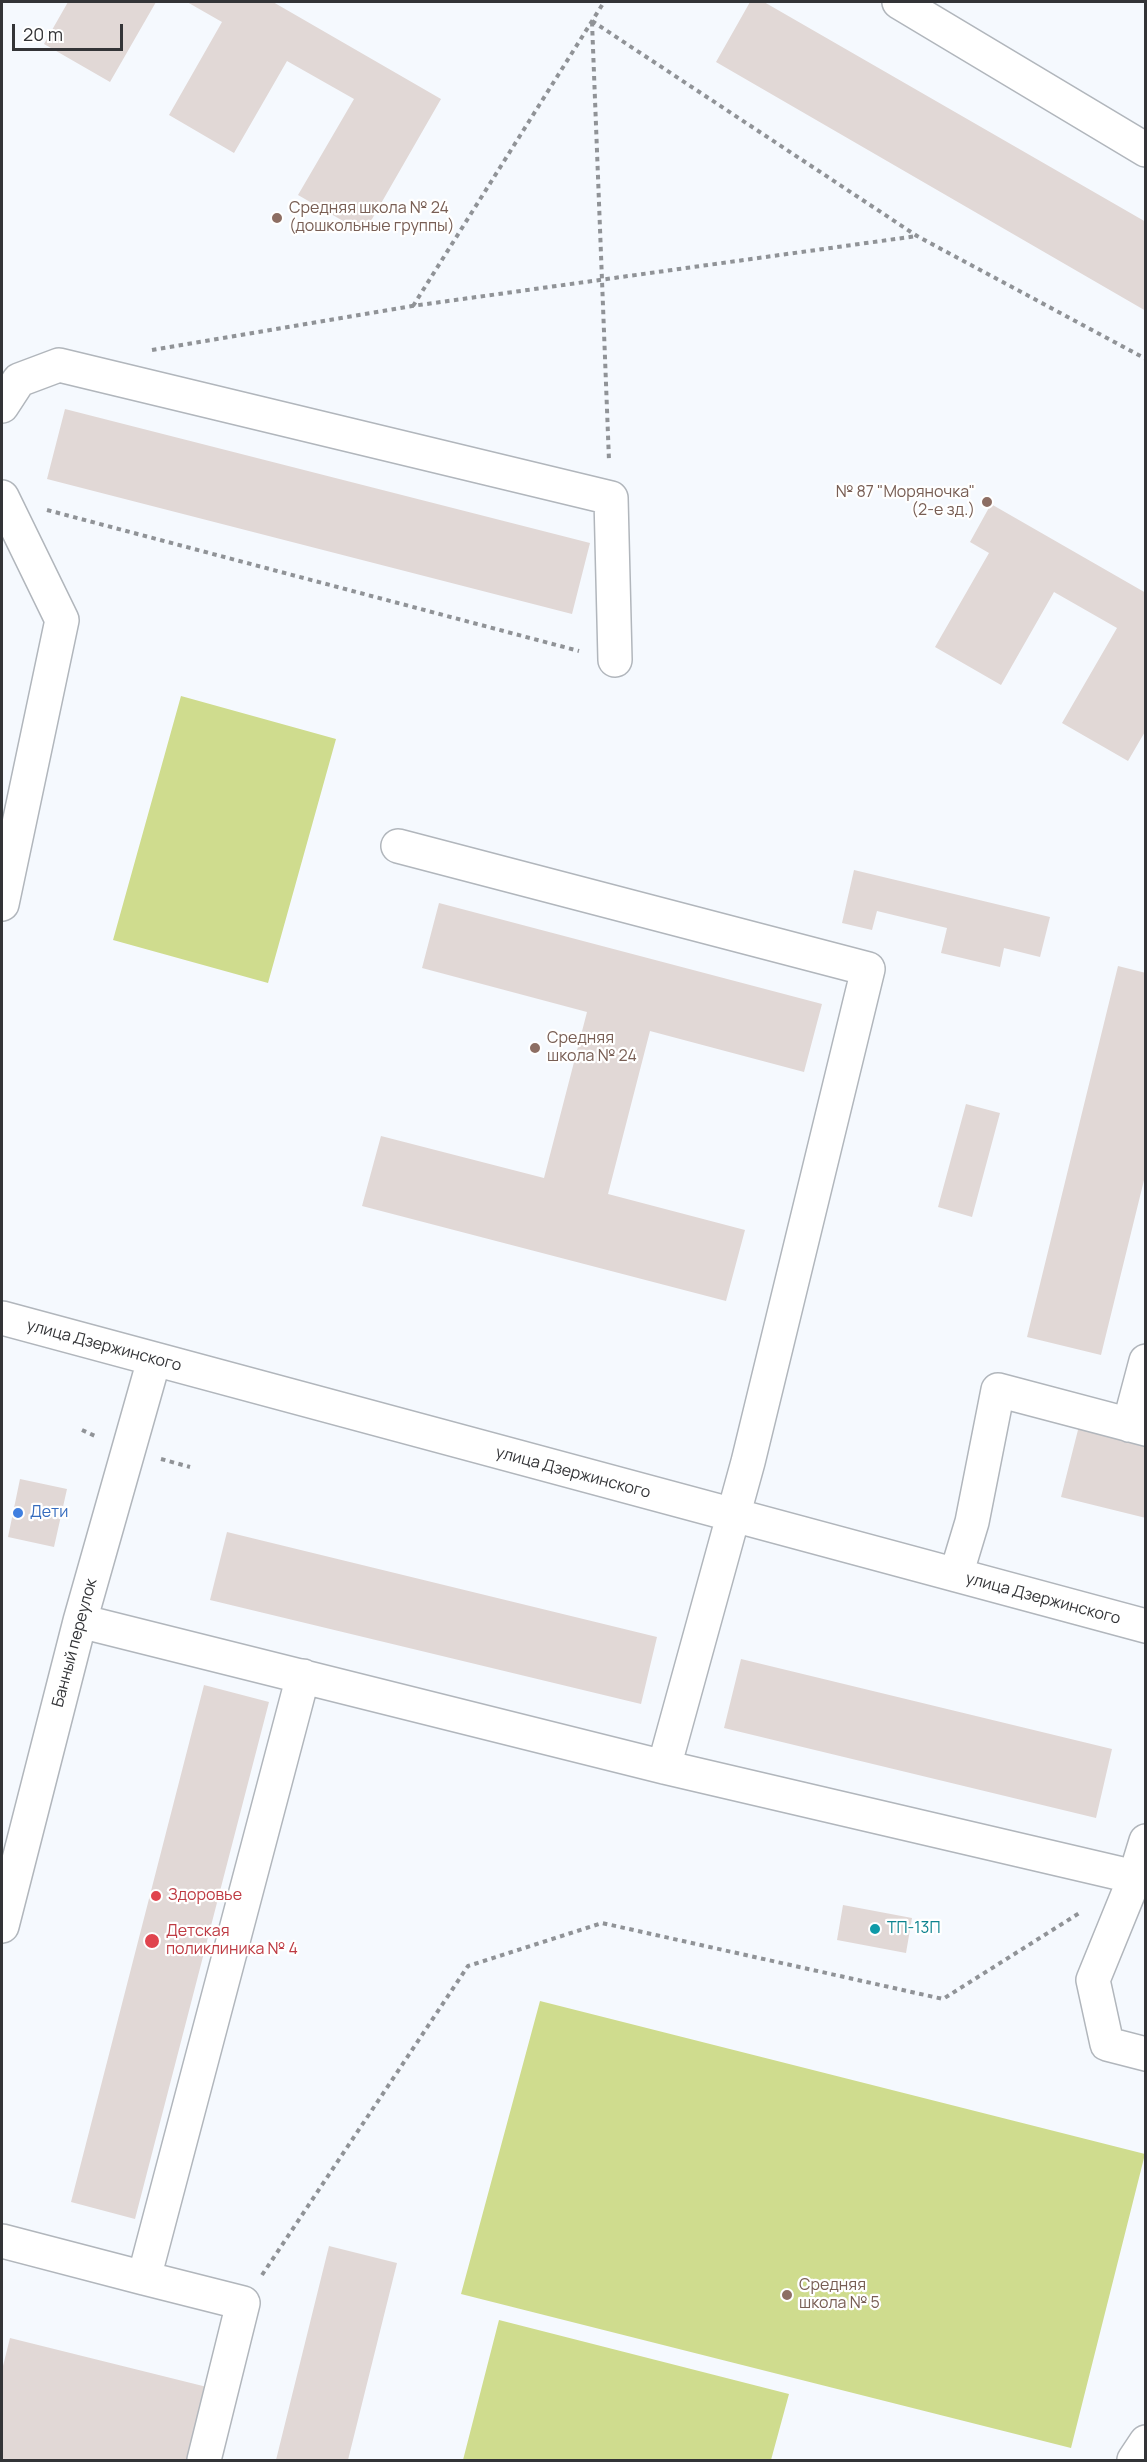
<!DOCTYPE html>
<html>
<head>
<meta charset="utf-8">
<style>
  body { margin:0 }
  #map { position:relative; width:1147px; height:2462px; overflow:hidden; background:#f5f9fe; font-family:Manrope,sans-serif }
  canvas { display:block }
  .frame { position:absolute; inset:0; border:3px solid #333437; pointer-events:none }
  .scale { position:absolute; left:12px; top:24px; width:111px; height:27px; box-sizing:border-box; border:3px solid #333437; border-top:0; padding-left:8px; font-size:18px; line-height:21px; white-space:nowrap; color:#333437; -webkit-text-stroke:4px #fff; paint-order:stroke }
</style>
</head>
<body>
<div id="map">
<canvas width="1147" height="2462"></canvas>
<div class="frame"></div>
<div class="scale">20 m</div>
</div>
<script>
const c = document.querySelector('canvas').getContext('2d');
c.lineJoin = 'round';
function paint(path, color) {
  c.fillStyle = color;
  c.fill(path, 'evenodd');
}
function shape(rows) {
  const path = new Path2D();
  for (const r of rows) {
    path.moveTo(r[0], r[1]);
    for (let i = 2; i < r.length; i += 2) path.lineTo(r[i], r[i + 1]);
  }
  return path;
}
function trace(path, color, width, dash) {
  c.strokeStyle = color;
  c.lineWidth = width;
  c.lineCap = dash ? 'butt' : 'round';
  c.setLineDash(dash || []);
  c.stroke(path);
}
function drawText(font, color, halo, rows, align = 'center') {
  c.font = font + ' Manrope,sans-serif';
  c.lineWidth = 4.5;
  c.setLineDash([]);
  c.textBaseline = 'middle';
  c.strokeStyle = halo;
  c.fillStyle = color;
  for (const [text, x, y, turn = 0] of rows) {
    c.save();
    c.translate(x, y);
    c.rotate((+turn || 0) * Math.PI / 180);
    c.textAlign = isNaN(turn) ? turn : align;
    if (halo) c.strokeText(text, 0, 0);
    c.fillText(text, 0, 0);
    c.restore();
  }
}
const green = shape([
  [181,696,336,739,268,983,113,940],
  [540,2001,1145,2154,1071,2448,461,2294],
  [499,2320,789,2394,771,2460,463,2460]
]);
const building = shape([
  [68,2,156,2,110,82,44,44],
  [187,2,273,2,441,99,364,233,298,195,354,99,287,61,234,153,169,115,222,22],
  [750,2,764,2,1146,222,1146,311,716,62],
  [65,409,590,543,572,614,47,479],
  [991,504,1146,593,1146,730,1128,761,1062,723,1117,628,1054,592,1001,685,935,647,989,553,970,542],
  [854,870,1050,917,1040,957,1004,948,1000,967,941,953,947,928,877,911,872,930,842,923],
  [439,903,822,1004,804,1072,650,1031,608,1194,745,1230,726,1301,362,1206,381,1136,544,1178,587,1012,422,968],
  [1118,966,1146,973,1146,1172,1101,1355,1027,1337],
  [966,1104,1000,1113,972,1217,938,1207],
  [1079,1426,1146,1443,1146,1518,1061,1497],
  [20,1479,67,1489,54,1547,8,1537],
  [227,1532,657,1637,641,1704,210,1600],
  [741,1659,1112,1749,1096,1818,724,1728],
  [204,1685,269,1702,135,2219,71,2202],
  [843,1905,912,1918,906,1953,837,1940],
  [329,2246,397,2263,348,2460,276,2460],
  [10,2338,211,2388,193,2460,2,2460,2,2370]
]);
const path = shape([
  [592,21,917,236,1146,359],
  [592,22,609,461],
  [413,306,604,2],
  [152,350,412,306,917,236],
  [47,510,579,651],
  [82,1430,95,1436],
  [161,1459,190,1467],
  [262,2275,468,1966,602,1923,943,1999,1081,1912]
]);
const minor = shape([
  [899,2,1146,150],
  [2,406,19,380,59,365,611,498,615,660],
  [2,497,62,620,2,904],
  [398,846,868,969,748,1462,664,1767],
  [2,1318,1146,1626],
  [1129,1425,1146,1361],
  [956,1575,972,1522,998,1390,1146,1429],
  [80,1621,664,1767,1135,1877],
  [1146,1841,1135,1877,1093,1980,1107,2044,1146,2054],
  [2,1926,80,1621,154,1360],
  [2,2241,144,2278,303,1676],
  [144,2278,243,2303,204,2460],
  [1134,2460,1146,2442]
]);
const markers = [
  [277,218,6,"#8d6e63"],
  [987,502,6,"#8d6e63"],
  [535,1048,6,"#8d6e63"],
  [18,1513,6,"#3f7fe0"],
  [156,1896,6,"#e0444e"],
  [875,1929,6,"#0f9aa8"],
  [152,1941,8,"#e0444e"],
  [787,2295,6,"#8d6e63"]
];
const educationNames = [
  ["Средняя школа № 24",289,209],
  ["(дошкольные группы)",289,227],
  ["№ 87 \"Моряночка\"",975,493,"right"],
  ["(2-е зд.)",975,511,"right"],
  ["Средняя",547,1039],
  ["школа № 24",547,1057],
  ["Средняя",799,2286],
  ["школа № 5",799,2304]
];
const streetNames = [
  ["улица Дзержинского",104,1346,15],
  ["улица Дзержинского",573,1473,15],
  ["улица Дзержинского",1043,1599,15],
  ["Банный переулок",75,1643,-75]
];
const shopNames = [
  ["Дети",30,1513]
];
const healthNames = [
  ["Здоровье",168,1896],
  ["Детская",166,1932],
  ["поликлиника № 4",166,1950]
];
const cultureNames = [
  ["ТП-13П",887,1929]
];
paint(green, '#cfdc8e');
paint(building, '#e1d8d6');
trace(minor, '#b1b6bc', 36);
trace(path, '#909397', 4, [4.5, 4.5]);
trace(minor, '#fff', 33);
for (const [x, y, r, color] of markers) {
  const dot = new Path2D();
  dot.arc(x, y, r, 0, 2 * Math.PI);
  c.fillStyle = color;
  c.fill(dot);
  trace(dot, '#fff', 2);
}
drawText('16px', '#785e54', '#fff', educationNames, 'left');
drawText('16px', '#333437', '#fff', streetNames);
drawText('16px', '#366cbe', '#fff', shopNames, 'left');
drawText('16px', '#be3a42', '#fff', healthNames, 'left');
drawText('16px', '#0d838f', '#fff', cultureNames, 'left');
</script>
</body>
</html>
